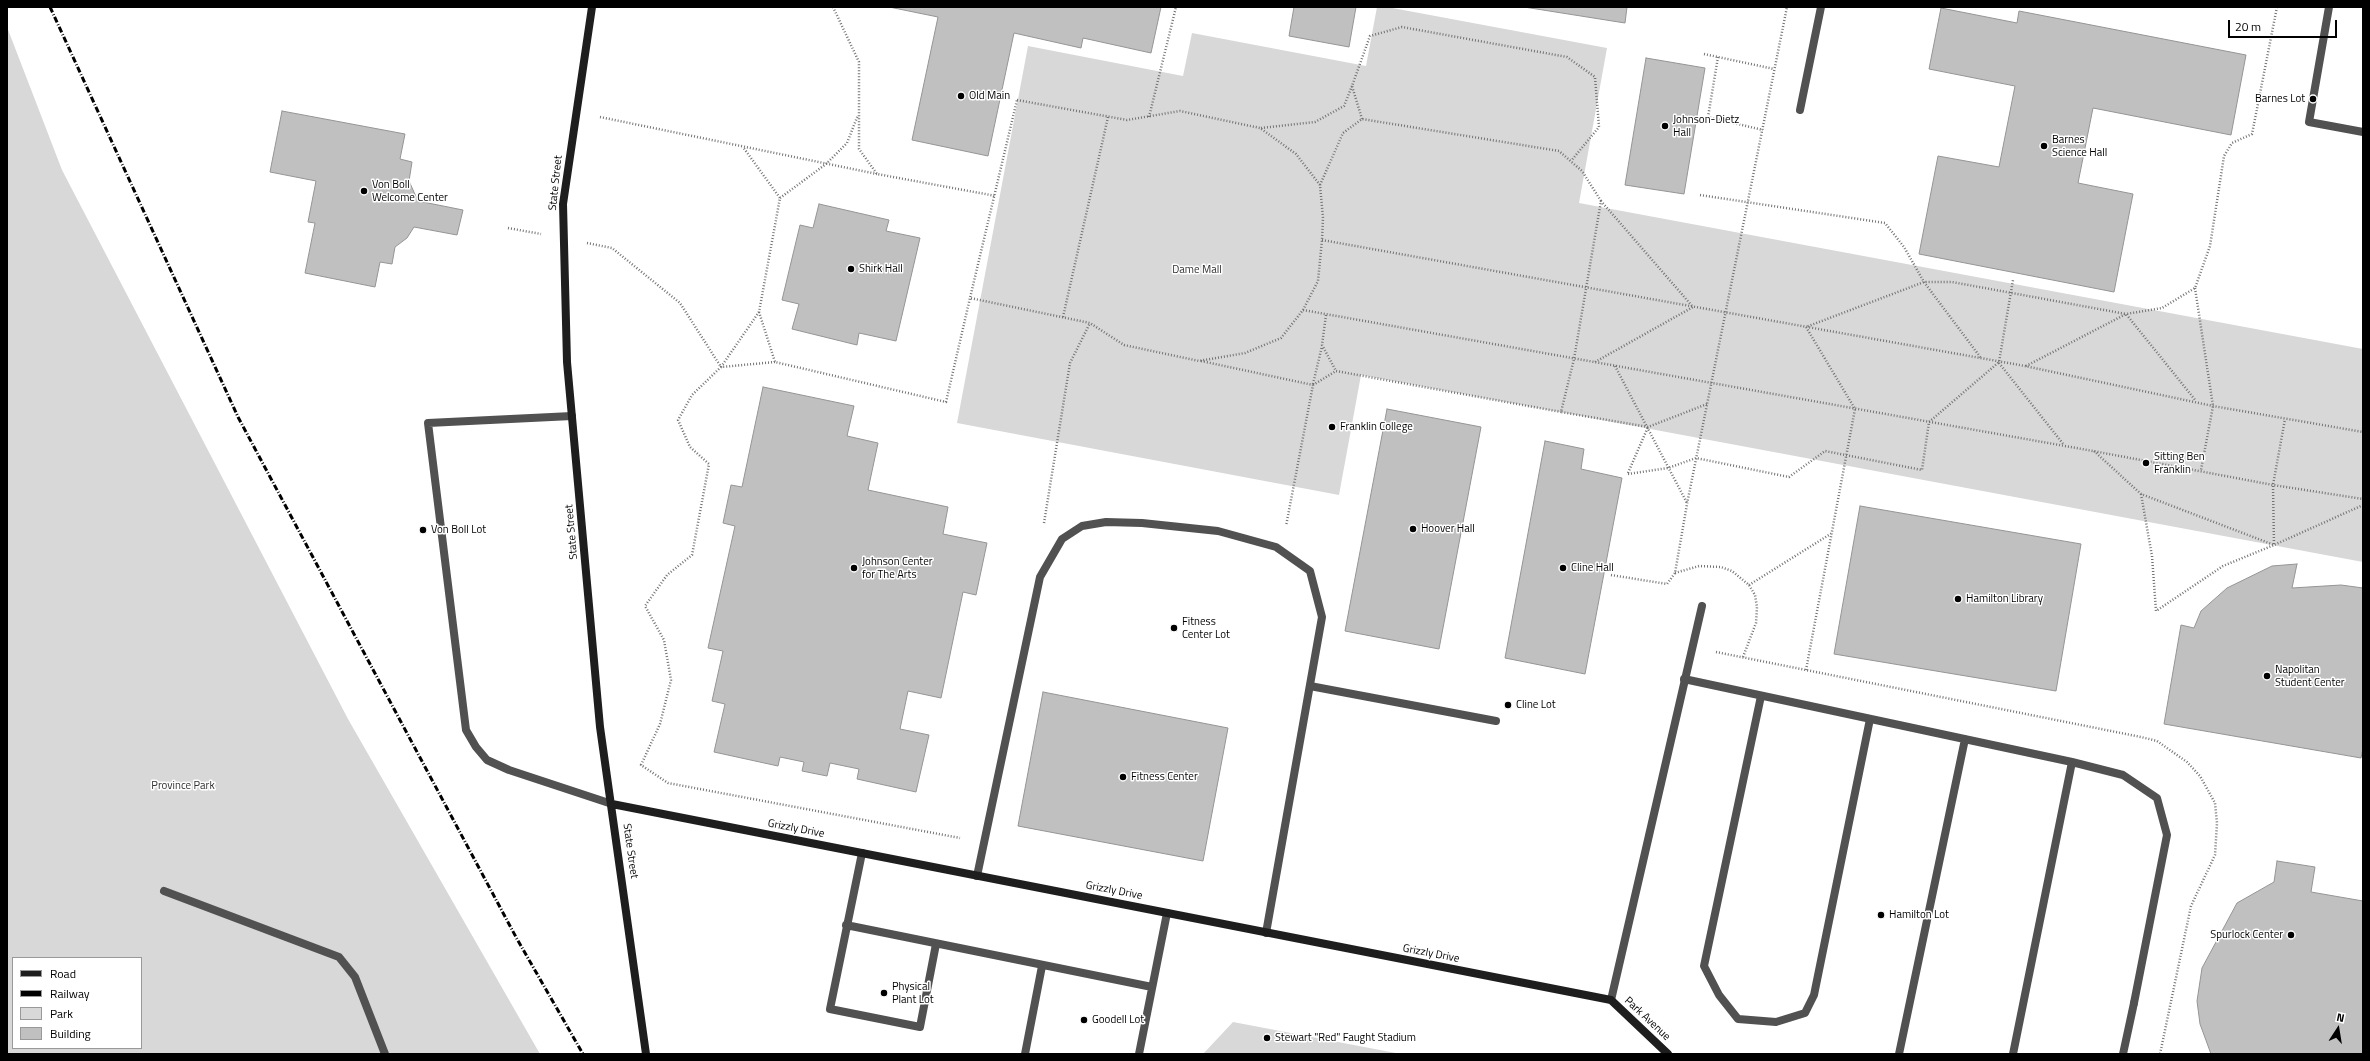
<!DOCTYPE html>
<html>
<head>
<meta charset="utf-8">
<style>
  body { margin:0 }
  #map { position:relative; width:2370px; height:1061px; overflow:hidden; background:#fff; font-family:"Titillium Web",sans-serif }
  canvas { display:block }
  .frame { position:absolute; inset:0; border:8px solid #000; pointer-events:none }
  .legend { position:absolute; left:12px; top:957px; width:130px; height:92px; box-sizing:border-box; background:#fff; border:1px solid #999; margin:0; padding:5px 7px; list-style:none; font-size:12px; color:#000 }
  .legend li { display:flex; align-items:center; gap:8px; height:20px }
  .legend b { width:20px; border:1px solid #999 }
  .north { position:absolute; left:2318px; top:1009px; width:40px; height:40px; -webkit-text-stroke:3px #fff; paint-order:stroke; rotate:12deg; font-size:11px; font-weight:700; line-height:16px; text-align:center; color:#000 }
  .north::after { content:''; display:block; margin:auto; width:14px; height:18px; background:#000; clip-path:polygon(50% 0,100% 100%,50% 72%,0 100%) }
  .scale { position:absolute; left:2228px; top:20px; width:109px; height:18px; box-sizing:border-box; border:2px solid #000; border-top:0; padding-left:5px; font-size:12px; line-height:14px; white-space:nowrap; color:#000; -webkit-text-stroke:3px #fff; paint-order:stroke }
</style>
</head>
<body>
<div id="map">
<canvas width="2370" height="1061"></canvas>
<div class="frame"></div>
<ul class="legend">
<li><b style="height:5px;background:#1e1e1e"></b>Road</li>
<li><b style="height:5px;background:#000"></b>Railway</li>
<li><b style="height:11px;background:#d8d8d8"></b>Park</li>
<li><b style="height:11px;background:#c0c0c0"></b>Building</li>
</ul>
<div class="north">N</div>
<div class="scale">20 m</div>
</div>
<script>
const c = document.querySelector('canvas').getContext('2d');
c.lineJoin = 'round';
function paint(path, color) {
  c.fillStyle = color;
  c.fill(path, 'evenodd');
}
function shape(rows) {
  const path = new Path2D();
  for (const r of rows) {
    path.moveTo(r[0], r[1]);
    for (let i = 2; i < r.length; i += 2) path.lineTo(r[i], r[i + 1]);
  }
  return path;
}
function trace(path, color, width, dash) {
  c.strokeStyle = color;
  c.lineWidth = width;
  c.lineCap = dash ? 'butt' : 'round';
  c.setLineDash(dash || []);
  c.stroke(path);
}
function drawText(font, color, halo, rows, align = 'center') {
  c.font = font + ' "Titillium Web",sans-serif';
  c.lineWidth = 3;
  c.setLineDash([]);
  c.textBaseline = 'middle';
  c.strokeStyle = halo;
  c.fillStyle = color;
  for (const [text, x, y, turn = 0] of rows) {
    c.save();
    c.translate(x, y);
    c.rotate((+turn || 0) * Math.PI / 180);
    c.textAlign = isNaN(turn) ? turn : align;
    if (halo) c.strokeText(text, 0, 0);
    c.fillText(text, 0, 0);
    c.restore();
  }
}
const green = shape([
  [1377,7,1387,7,1607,48,1579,203,2363,349,2363,562,1361,375,1339,495,957,423,1028,46,1183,76,1192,33,1366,66],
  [7,27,62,170,348,719,540,1054,7,1054],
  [13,958,141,958,141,1048,13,1048],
  [1233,1022,1401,1054,1203,1054]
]);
const building = shape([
  [889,7,1161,7,1151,53,1083,38,1081,48,1014,33,988,156,912,140,938,17,889,7],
  [1294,7,1356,7,1349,47,1289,36,1294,7],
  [1524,7,1627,7,1625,23,1524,7],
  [1941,8,2017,23,2019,11,2246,55,2231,135,2093,108,2078,183,2133,194,2114,292,1919,254,1938,156,1999,167,2015,86,1929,69,1941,8],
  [1646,58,1705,68,1684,194,1625,185,1646,58],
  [282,111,405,134,400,159,412,162,409,181,418,201,463,210,457,235,414,227,407,238,395,247,392,264,380,262,375,287,305,273,315,223,308,222,316,181,270,172,282,111],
  [819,204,889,220,886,231,920,238,896,341,859,333,857,345,792,329,799,304,782,300,800,225,813,228,819,204],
  [763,387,854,406,847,436,878,443,868,490,948,507,943,534,987,543,976,595,963,592,941,698,908,691,900,729,929,735,916,792,857,779,859,769,830,763,827,776,802,771,804,762,780,757,778,766,714,752,725,704,712,701,723,651,708,648,735,526,723,523,731,485,742,487,763,387],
  [1387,409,1481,427,1439,649,1345,631,1387,409],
  [1545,441,1584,449,1581,469,1622,478,1585,674,1505,658,1545,441],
  [1860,506,2081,544,2056,691,1834,654,1860,506],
  [2297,564,2292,588,2341,585,2363,588,2363,748,2361,758,2164,724,2181,625,2194,628,2201,611,2227,588,2272,566,2297,564],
  [1043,692,1228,728,1203,861,1018,826,1043,692],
  [2277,861,2315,867,2311,892,2363,901,2363,1054,2211,1054,2200,1024,2197,1001,2202,968,2237,903,2274,882,2277,861]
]);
const path = shape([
  [833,7,859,62,859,149,877,174,996,196],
  [1704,54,1774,69],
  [1718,57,1708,117,1763,130],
  [1017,100,1127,120,1180,111,1260,128,1296,154,1320,185,1323,218,1322,240,1318,281,1303,310,1281,338,1245,353,1199,361,1124,345,1090,323,970,298,1017,100],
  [600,117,877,174],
  [1149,117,1176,7],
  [1362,119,1352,86,1370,36,1402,27,1567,57,1595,77,1599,127,1571,161],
  [1261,128,1315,122,1344,106,1352,86],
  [1320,185,1343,133,1362,119,1559,151,1582,171,1601,201],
  [1700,195,1885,223,1904,247,1924,282,1981,358],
  [780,198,826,164,847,143,858,115],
  [508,228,541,234],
  [1322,240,2025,366,2213,406,2363,432],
  [587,243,612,248,680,303,721,367,759,312,780,198,743,147],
  [2195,288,2213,406,2201,470],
  [1303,310,2093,451,2273,485,2363,499],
  [759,312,775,362,946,402,970,298],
  [1326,315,1322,345,1336,371],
  [1063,317,1108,117],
  [1201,361,1313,385,1286,526],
  [775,362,721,367,692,395,678,420,690,447,709,464,692,555,667,575,645,606,664,640,671,680,660,724,641,765,668,783,960,838],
  [1595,362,1693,307,1601,201,1574,359,1561,412,1648,427,1707,404],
  [1999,363,2064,445],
  [1615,366,1687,503],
  [2026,366,2126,314,2162,308,2195,288,2210,246,2224,156,2232,143,2252,134,2277,7],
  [1313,384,1322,346],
  [1313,385,1336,371,1561,412],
  [2094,451,2141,494,2274,545,2363,505],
  [1628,473,1648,427],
  [1628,474,1668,468,1696,458,1789,477,1825,451,1922,470,1929,422,1999,362,2013,280],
  [2141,494,2152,556,2156,611,2223,566,2274,545,2273,485,2285,419],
  [1044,523,1070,363,1090,323],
  [1675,573,1699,566,1721,567,1732,571,1749,585,1755,595,1757,607,1756,623,1743,657],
  [1611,575,1667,584,1675,573,1687,504,1787,7],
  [1749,585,1832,533],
  [1716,652,2141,737,2157,741,2187,762,2200,776,2215,803,2217,823,2215,855,2191,906,2160,1054],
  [1806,670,1855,409,1806,327,1924,282,1952,282,2126,314,2196,401]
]);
const lane = shape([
  [2329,7,2309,122,2363,132],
  [1800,110,1821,7],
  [572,416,428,423,466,730,476,747,487,760,509,770,612,804],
  [1684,679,2072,762,2123,775,2157,798,2167,835,2134,1003],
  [1310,686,1496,721],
  [1761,696,1704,966,1719,995,1738,1019,1776,1022,1805,1013,1814,995,1870,719],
  [862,853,830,1009,920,1027,936,944],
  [977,876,1040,577,1062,539,1082,526,1106,522,1142,523,1218,531,1276,547,1310,571,1322,617,1266,933],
  [164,891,339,957,355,977,385,1054],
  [846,925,1152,987],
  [1025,1054,1042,966],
  [1139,1054,1167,913],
  [1899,1054,1965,739],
  [2013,1054,2072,762]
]);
const street = shape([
  [1611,1000,1702,606],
  [2123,1054,2134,1003]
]);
const secondary = shape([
  [592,7,563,204,567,362,600,727,646,1054],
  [612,804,1611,1000,1668,1054]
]);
const rail = shape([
  [50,7,238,417,517,939,583,1054]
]);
const markers = [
  [961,96,4,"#000"],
  [2313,99,4,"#000"],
  [1665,126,4,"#000"],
  [2044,146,4,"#000"],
  [364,191,4,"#000"],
  [851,269,4,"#000"],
  [1332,427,4,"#000"],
  [2146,463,4,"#000"],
  [1413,529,4,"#000"],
  [423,530,4,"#000"],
  [854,568,4,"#000"],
  [1563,568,4,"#000"],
  [1958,599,4,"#000"],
  [1174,628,4,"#000"],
  [2267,676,4,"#000"],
  [1508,705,4,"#000"],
  [1123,777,4,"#000"],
  [1881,915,4,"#000"],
  [2291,935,4,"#000"],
  [884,993,4,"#000"],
  [1084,1020,4,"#000"],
  [1267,1038,4,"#000"]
];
const poiNames = [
  ["Old Main",969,96],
  ["Barnes Lot",2305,99,"right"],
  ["Johnson-Dietz",1673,120],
  ["Hall",1673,133],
  ["Barnes",2052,140],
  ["Science Hall",2052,153],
  ["Von Boll",372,185],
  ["Welcome Center",372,198],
  ["Shirk Hall",859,269],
  ["Franklin College",1340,427],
  ["Sitting Ben",2154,457],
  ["Franklin",2154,470],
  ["Hoover Hall",1421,529],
  ["Von Boll Lot",431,530],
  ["Johnson Center",862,562],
  ["for The Arts",862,575],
  ["Cline Hall",1571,568],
  ["Hamilton Library",1966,599],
  ["Fitness",1182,622],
  ["Center Lot",1182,635],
  ["Napolitan",2275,670],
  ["Student Center",2275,683],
  ["Cline Lot",1516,705],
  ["Fitness Center",1131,777],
  ["Hamilton Lot",1889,915],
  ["Spurlock Center",2283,935,"right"],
  ["Physical",892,987],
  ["Plant Lot",892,1000],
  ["Goodell Lot",1092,1020],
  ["Stewart \"Red\" Faught Stadium",1275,1038]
];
const streetNames = [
  ["State Street",556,183,-84],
  ["State Street",572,532,-95],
  ["Grizzly Drive",796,829,11],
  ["State Street",630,851,82],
  ["Grizzly Drive",1114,891,11],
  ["Grizzly Drive",1431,954,11],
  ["Park Avenue",1647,1019,43]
];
const parkNames = [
  ["Dame Mall",1197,270],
  ["Province Park",183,786]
];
paint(green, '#d8d8d8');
paint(building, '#c0c0c0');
trace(building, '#959595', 1);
trace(path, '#737373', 2.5, [1, 2]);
trace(lane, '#515151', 8);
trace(street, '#515151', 8);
trace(secondary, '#1e1e1e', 8);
trace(rail, '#000', 3, [6, 2, 1, 2]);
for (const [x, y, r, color] of markers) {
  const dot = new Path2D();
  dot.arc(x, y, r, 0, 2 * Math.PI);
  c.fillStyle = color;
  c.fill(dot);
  trace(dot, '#fff', 1.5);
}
drawText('11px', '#000', '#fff', poiNames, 'left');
drawText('11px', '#000', '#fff', streetNames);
drawText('11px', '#2f2f2f', '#fff', parkNames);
</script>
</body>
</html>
